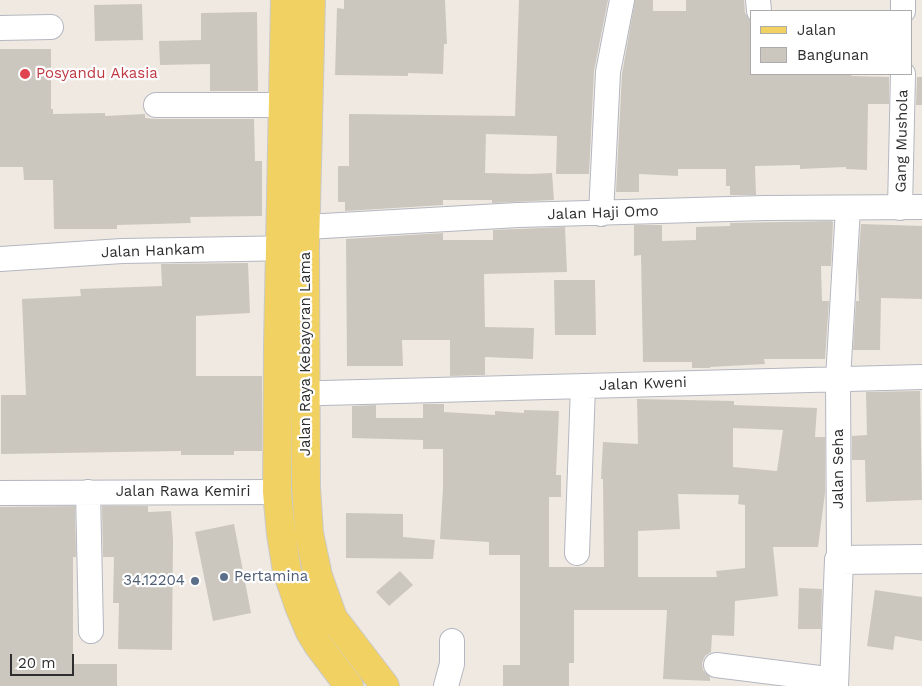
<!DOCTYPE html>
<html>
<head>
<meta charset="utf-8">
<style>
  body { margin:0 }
  #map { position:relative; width:922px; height:686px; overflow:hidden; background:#efe9e1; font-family:"Work Sans",sans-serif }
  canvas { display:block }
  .legend { position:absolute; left:750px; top:10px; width:162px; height:65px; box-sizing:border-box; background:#fff; border:1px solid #ababab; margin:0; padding:6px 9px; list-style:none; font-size:15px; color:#2e2e2e }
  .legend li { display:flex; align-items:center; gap:10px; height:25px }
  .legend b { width:25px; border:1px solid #ababab }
  .scale { position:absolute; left:10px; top:654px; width:64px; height:22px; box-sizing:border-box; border:2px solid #2e2e2e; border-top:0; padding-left:6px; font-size:15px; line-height:18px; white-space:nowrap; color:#2e2e2e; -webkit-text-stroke:4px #fff; paint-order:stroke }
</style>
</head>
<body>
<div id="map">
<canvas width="922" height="686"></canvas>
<ul class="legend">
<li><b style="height:6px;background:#f2d163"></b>Jalan</li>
<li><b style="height:14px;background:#cbc7bf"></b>Bangunan</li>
</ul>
<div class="scale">20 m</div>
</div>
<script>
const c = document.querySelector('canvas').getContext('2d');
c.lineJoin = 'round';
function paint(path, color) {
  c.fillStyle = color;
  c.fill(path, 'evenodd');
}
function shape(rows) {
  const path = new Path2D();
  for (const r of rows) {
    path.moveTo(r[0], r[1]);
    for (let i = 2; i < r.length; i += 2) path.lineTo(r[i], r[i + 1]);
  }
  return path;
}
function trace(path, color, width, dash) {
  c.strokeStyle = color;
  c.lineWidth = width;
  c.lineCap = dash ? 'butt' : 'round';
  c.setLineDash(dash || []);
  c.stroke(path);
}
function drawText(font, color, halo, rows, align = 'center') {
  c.font = font + ' "Work Sans",sans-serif';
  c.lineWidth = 4.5;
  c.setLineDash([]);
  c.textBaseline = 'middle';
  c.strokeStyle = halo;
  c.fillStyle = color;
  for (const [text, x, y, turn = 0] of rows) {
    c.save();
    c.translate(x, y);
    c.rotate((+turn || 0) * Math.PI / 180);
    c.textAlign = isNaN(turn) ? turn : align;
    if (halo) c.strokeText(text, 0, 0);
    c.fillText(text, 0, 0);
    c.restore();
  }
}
const building = shape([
  [344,0,445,0,447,44,444,44,443,74,408,73,408,76,335,75,337,8,344,9],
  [519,0,608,0,594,71,589,174,556,174,557,136,486,134,485,173,530,174,552,173,554,200,492,203,492,200,443,200,443,205,345,211,345,202,338,202,338,166,349,166,349,114,515,116],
  [635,0,653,0,653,11,686,11,686,0,744,0,745,13,751,22,751,74,852,74,851,76,889,77,889,104,868,104,867,170,846,169,846,167,800,169,800,165,755,166,756,195,730,195,730,186,726,186,726,169,678,169,678,176,639,174,639,192,616,192,622,74],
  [142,4,143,40,95,41,94,5],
  [257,12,258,91,210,91,210,64,160,65,159,41,201,40,201,13],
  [0,49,51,49,51,109,53,109,53,114,105,113,105,116,145,114,145,118,156,119,254,119,255,161,262,161,262,216,190,217,191,223,117,225,117,229,54,229,53,180,24,180,23,167,0,167],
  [917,77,922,77,922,105,916,105],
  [831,221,833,222,831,266,821,266,822,301,829,301,825,359,764,359,765,364,710,367,710,368,692,368,692,362,643,362,641,255,634,256,634,225,662,225,662,241,696,240,696,227,730,226,730,223],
  [861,224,922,226,922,299,881,298,880,350,853,350,856,301,859,301,858,266],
  [565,227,567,272,484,274,485,327,534,328,533,359,485,357,485,375,450,376,450,340,402,340,403,366,347,366,346,239,443,233,443,240,493,240,493,230],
  [248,263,250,313,196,316,196,376,262,376,262,451,234,451,234,455,181,455,181,451,1,454,1,395,26,395,22,299,81,296,80,289,162,286,161,264],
  [554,280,595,280,596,335,555,335],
  [920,391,922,500,866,502,865,460,852,460,852,436,867,435,866,392],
  [637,399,734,401,734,405,817,408,815,437,825,437,825,493,818,547,773,547,778,596,735,601,734,636,712,635,711,652,705,656,702,663,703,670,710,677,710,681,663,679,667,610,574,610,574,663,569,663,569,686,503,686,503,665,520,665,520,555,489,555,489,542,440,539,443,488,443,449,423,449,423,440,352,438,352,406,376,405,376,418,423,418,423,404,444,404,444,412,495,415,495,411,524,413,524,410,559,411,556,475,561,475,561,497,549,497,549,567,604,567,603,479,601,479,603,442,638,444],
  [733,428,783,430,777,471,733,467],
  [678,494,739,495,738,504,745,505,745,568,716,571,717,577,638,577,638,531,680,529],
  [75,506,76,557,73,557,73,664,117,664,117,686,0,686,0,507],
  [102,506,148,506,148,512,171,511,173,540,172,650,118,649,119,603,113,603,114,557,103,557],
  [346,513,403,514,403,537,435,540,433,559,346,558],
  [234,524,251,613,213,621,195,532],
  [400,571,413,585,389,606,376,592],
  [799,588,822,589,821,629,798,629],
  [875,590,922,597,922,641,895,636,893,650,867,646]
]);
const minor = shape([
  [758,0,759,11],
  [903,0,903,11],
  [0,28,51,27],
  [156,105,283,105],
  [900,208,903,74],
  [601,214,608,72,622,0],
  [306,227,518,215,765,208,922,207],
  [0,259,122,251,298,248],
  [286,394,922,377],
  [88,492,91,631],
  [0,493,277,492],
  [577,553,583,386],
  [839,560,838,379,848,208],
  [716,665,835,680],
  [446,686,452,664,452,641]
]);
const tertiary = shape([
  [834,686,839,560,922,559]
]);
const primary = shape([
  [285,0,278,346,277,492,281,534,287,571,299,606,310,632,318,645,349,686],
  [311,0,305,248,306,487,309,533,318,576,333,618,385,686]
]);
const markers = [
  [25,74,6,"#e0444e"],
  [224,577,5,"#5c6f8a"],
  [195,581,5,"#5c6f8a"]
];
const healthNames = [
  ["Posyandu Akasia",36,74]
];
const streetNames = [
  ["Gang Mushola",902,141,-89],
  ["Jalan Haji Omo",603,213,-2],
  ["Jalan Hankam",153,251,-2],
  ["Jalan Raya Kebayoran Lama",306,354,-90],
  ["Jalan Kweni",643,384,-2],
  ["Jalan Seha",839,469,-90],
  ["Jalan Rawa Kemiri",183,492]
];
const serviceNames = [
  ["Pertamina",234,577],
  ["34.12204",185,581,"right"]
];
paint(building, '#cbc7bf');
trace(minor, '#b4b7c1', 26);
trace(tertiary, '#b4b7c1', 30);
trace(primary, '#c9c9c9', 30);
trace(minor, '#fff', 24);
trace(tertiary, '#fff', 28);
trace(primary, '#f2d163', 28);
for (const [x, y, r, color] of markers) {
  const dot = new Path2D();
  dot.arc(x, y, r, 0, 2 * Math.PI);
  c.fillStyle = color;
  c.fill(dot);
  trace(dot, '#fff', 2);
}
drawText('15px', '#be3a42', '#fff', healthNames, 'left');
drawText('15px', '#2e2e2e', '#fff', streetNames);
drawText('15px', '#4e5e75', '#fff', serviceNames, 'left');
</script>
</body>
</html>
